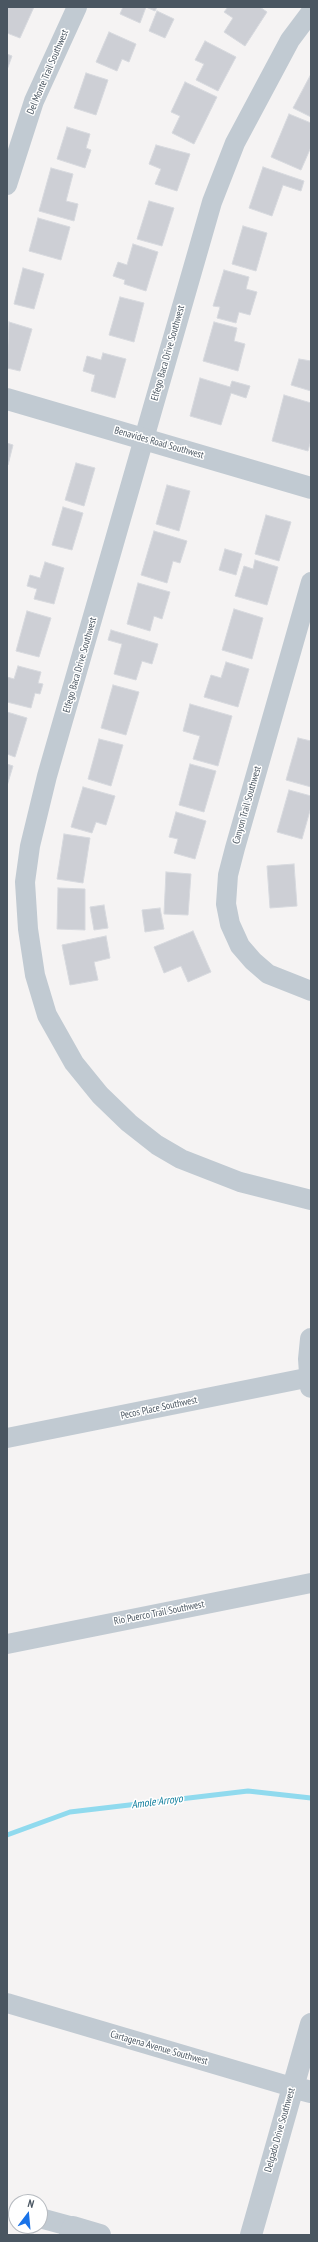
<!DOCTYPE html>
<html>
<head>
<meta charset="utf-8">
<style>
  body { margin:0 }
  #map { position:relative; width:318px; height:2242px; overflow:hidden; background:#f5f3f3; font-family:"PT Sans Narrow",sans-serif }
  canvas { display:block }
  .frame { position:absolute; inset:0; border:8px solid #4a5661; pointer-events:none }
  .north { position:absolute; left:8px; top:2194px; width:40px; height:40px; box-sizing:border-box; background:#fff; border:1px solid #b7bbc0; border-radius:50%; rotate:16deg; font-size:11px; font-weight:700; line-height:16px; text-align:center; color:#4a5661 }
  .north::after { content:''; display:block; margin:auto; width:14px; height:18px; background:#1a73e8; clip-path:polygon(50% 0,100% 100%,50% 72%,0 100%) }
</style>
</head>
<body>
<div id="map">
<canvas width="318" height="2242"></canvas>
<div class="frame"></div>
<div class="north">N</div>
</div>
<script>
const c = document.querySelector('canvas').getContext('2d');
c.lineJoin = 'round';
function shape(rows) {
  const path = new Path2D();
  for (const r of rows) {
    path.moveTo(r[0], r[1]);
    for (let i = 2; i < r.length; i += 2) path.lineTo(r[i], r[i + 1]);
  }
  return path;
}
function trace(path, color, width, dash) {
  c.strokeStyle = color;
  c.lineWidth = width;
  c.lineCap = dash ? 'butt' : 'round';
  c.setLineDash(dash || []);
  c.stroke(path);
}
function paint(path, color) {
  c.fillStyle = color;
  c.fill(path, 'evenodd');
}
function drawText(font, color, halo, rows, align = 'center') {
  c.font = font + ' "PT Sans Narrow",sans-serif';
  c.lineWidth = 3;
  c.setLineDash([]);
  c.textBaseline = 'middle';
  c.strokeStyle = halo;
  c.fillStyle = color;
  for (const [text, x, y, turn = 0] of rows) {
    c.save();
    c.translate(x, y);
    c.rotate((+turn || 0) * Math.PI / 180);
    c.textAlign = isNaN(turn) ? turn : align;
    if (halo) c.strokeText(text, 0, 0);
    c.fillText(text, 0, 0);
    c.restore();
  }
}
const stream = shape([
  [7,1835,70,1812,248,1791,311,1798]
]);
const building = shape([
  [7,7,34,7,20,38,7,33,7,7],
  [123,7,157,7,155,11,146,7,140,23,120,14,123,7],
  [228,7,260,7,267,12,245,46,224,32,233,18,224,12,228,7],
  [157,11,174,19,165,38,149,31,157,11],
  [109,32,136,44,129,62,122,59,117,71,96,62,109,32],
  [205,41,236,57,218,91,196,80,204,64,195,60,205,41],
  [7,54,12,56,7,70,7,54],
  [86,73,108,80,96,115,74,108,86,73],
  [311,74,311,117,293,108,311,74],
  [185,82,217,97,194,144,172,133,180,116,171,112,185,82],
  [289,114,311,123,311,147,301,170,271,157,289,114],
  [67,127,90,134,86,148,91,150,85,168,57,159,67,127],
  [156,145,190,154,177,191,155,184,161,169,149,164,156,145],
  [263,167,304,181,301,191,283,185,272,216,249,208,263,167],
  [51,168,73,174,66,201,78,204,74,221,39,211,51,168],
  [149,201,174,208,162,246,137,239,149,201],
  [38,218,70,227,61,260,29,251,38,218],
  [243,226,267,233,256,271,232,264,243,226],
  [133,244,158,252,146,291,124,284,125,280,113,276,118,262,127,265,133,244],
  [23,268,44,274,34,309,14,304,23,268],
  [224,270,249,277,246,289,257,292,250,315,239,312,236,323,217,318,220,307,213,306,224,270],
  [120,297,144,303,134,342,109,335,120,297],
  [9,322,32,329,20,371,7,368,9,322],
  [214,322,237,328,234,341,245,344,238,371,203,361,214,322],
  [103,353,126,359,115,398,91,391,95,375,83,371,87,356,101,360,103,353],
  [299,359,311,361,311,391,291,385,299,359],
  [200,378,230,387,232,381,250,386,246,398,231,393,221,425,190,416,200,378],
  [284,395,311,403,311,440,308,451,272,441,284,395],
  [7,443,13,445,8,465,7,464,7,443],
  [76,463,95,468,84,506,65,500,76,463],
  [167,485,190,491,179,531,156,524,167,485],
  [63,507,83,513,72,550,52,545,63,507],
  [266,515,291,522,279,561,255,554,266,515],
  [154,531,187,541,180,563,173,561,167,583,141,575,154,531],
  [225,549,242,554,236,575,219,570,225,549],
  [255,560,278,567,267,605,235,596,244,566,253,569,255,560],
  [45,562,64,568,54,604,34,599,37,589,27,586,30,575,40,578,45,562],
  [138,583,170,592,162,619,154,616,150,631,127,624,138,583],
  [234,609,263,618,252,659,222,650,234,609],
  [27,611,51,618,39,657,16,651,27,611],
  [111,630,158,644,152,664,142,661,136,680,114,674,122,644,108,640,111,630],
  [226,662,249,669,238,707,204,697,211,675,221,678,226,662],
  [18,666,41,672,38,683,43,684,40,694,35,693,31,708,7,702,7,677,14,679,18,666],
  [113,685,139,692,126,735,101,728,113,685],
  [190,704,232,716,218,766,193,759,200,736,183,731,190,704],
  [7,712,27,718,15,757,7,754,7,712],
  [298,738,311,741,311,787,286,780,298,738],
  [99,739,123,745,111,786,88,779,99,739],
  [7,764,13,766,7,786,7,764],
  [190,764,216,771,204,812,179,805,190,764],
  [83,787,115,796,106,825,96,822,92,833,71,827,83,787],
  [289,790,311,796,311,807,302,839,277,832,289,790],
  [176,812,206,821,195,859,174,853,178,839,169,837,176,812],
  [64,834,90,838,83,883,57,879,64,834],
  [294,864,297,906,270,908,267,866,294,864],
  [166,872,191,874,188,915,164,914,166,872],
  [58,888,85,889,85,930,57,929,58,888],
  [104,905,108,928,94,930,90,907,104,905],
  [160,908,164,929,145,932,142,910,160,908],
  [193,931,211,972,188,982,181,966,164,973,154,947,193,931],
  [106,936,110,958,94,962,98,980,70,985,62,945,106,936]
]);
const minor = shape([
  [311,12,290,40,235,143,212,202,47,776,30,846,25,882,28,929,35,975,47,1015,74,1063,100,1095,129,1123,157,1145,181,1159,240,1182,311,1200],
  [7,185,34,101,77,7],
  [311,582,235,848,228,875,226,904,230,924,240,946,253,961,268,974,311,991],
  [7,1438,311,1377],
  [7,1644,311,1583],
  [7,2003,292,2087],
  [40,2218,73,2227]
]);
const tertiary = shape([
  [7,399,311,488],
  [311,1339,309,1359,311,1387],
  [292,2087,311,2092],
  [70,2235,73,2227,100,2235],
  [251,2235,311,2024]
]);
const streetNames = [
  ["Del Monte Trail Southwest",48,72,-67],
  ["Elfego Baca Drive Southwest",168,353,-74],
  ["Benavides Road Southwest",159,443,16],
  ["Elfego Baca Drive Southwest",80,665,-74],
  ["Canyon Trail Southwest",247,805,-74],
  ["Pecos Place Southwest",159,1408,-12],
  ["Rio Puerco Trail Southwest",159,1613,-11],
  ["Cartagena Avenue Southwest",159,2048,16],
  ["Delgado Drive Southwest",280,2130,-74]
];
const waterNames = [
  ["Amole Arroyo",157,1802,-7]
];
trace(stream, '#90daee', 5);
paint(building, '#cdcfd5');
trace(building, '#d7d9de', 1);
trace(minor, '#c1cad2', 20);
trace(tertiary, '#c1cad2', 22);
drawText('10px', '#4a5661', '#fff', streetNames);
drawText('italic 11px', '#0c7c9b', '#fff', waterNames);
</script>
</body>
</html>
